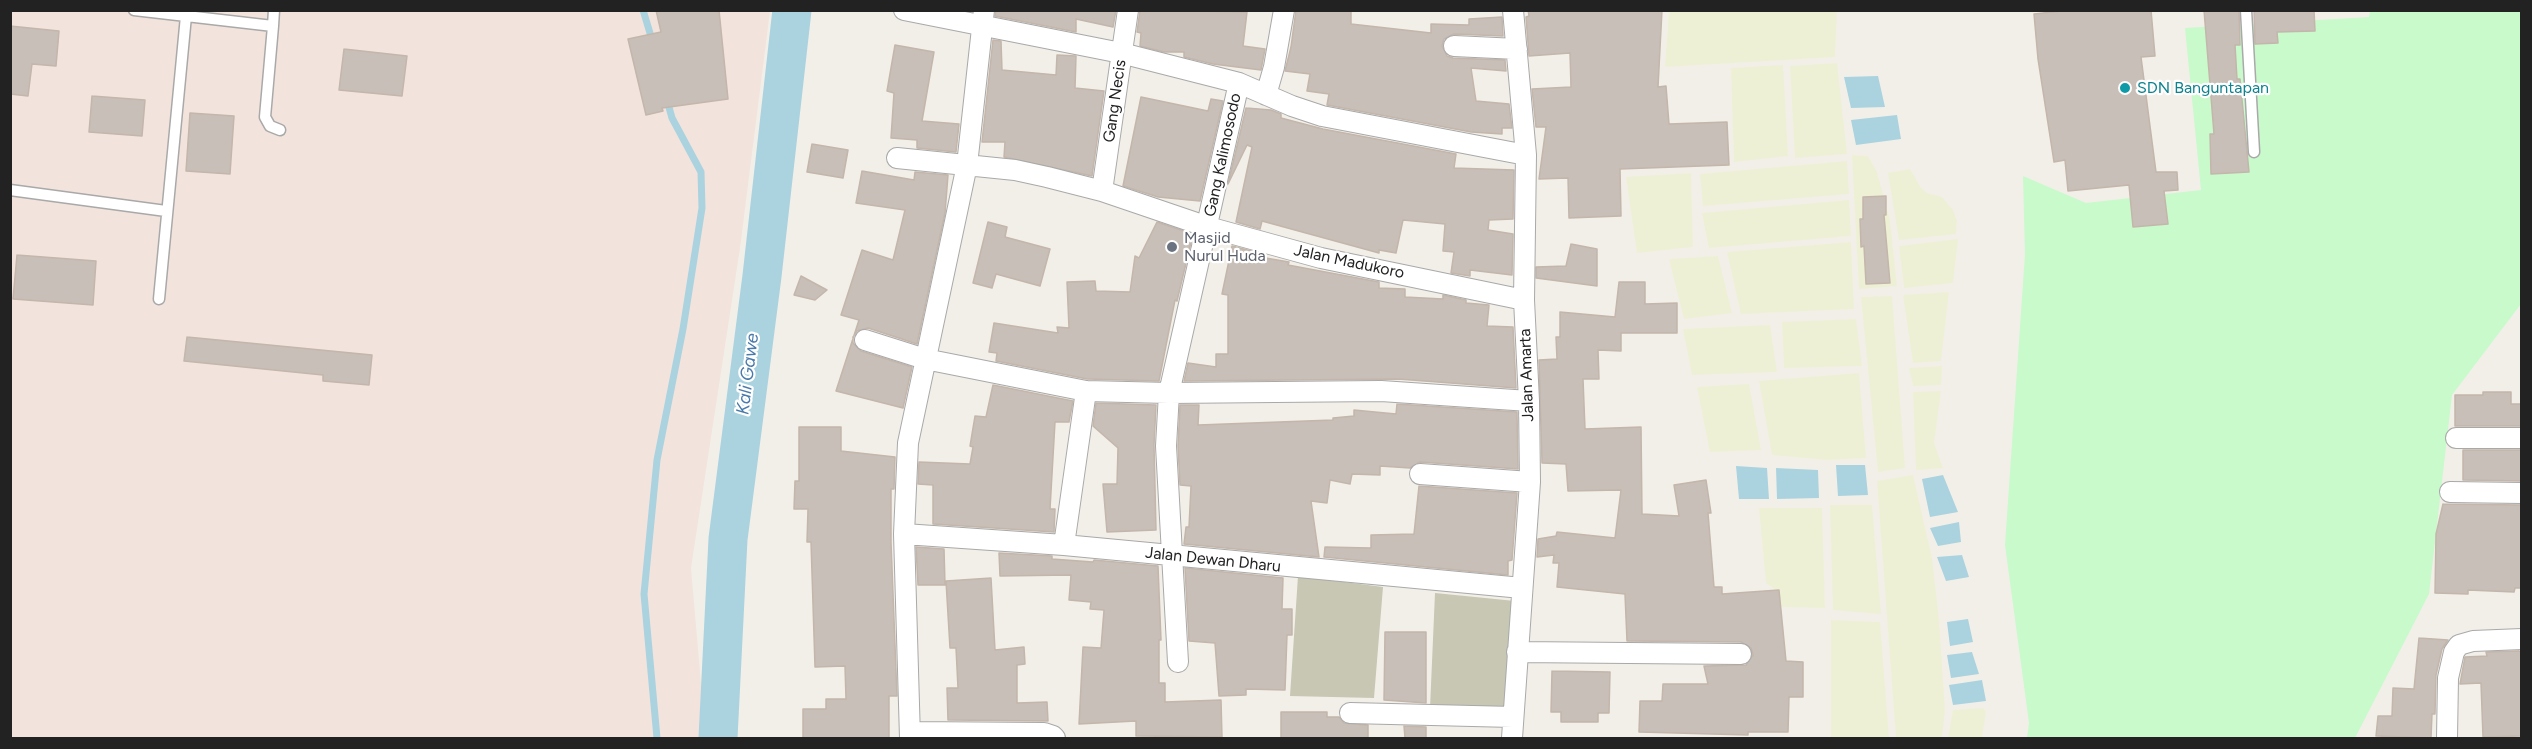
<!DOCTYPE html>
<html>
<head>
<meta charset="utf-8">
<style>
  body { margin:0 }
  #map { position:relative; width:2532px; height:749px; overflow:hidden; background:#f2efe9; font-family:Figtree,sans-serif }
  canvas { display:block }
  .frame { position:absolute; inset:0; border:12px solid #222; pointer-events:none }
</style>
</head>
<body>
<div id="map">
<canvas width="2532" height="749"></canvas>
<div class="frame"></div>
</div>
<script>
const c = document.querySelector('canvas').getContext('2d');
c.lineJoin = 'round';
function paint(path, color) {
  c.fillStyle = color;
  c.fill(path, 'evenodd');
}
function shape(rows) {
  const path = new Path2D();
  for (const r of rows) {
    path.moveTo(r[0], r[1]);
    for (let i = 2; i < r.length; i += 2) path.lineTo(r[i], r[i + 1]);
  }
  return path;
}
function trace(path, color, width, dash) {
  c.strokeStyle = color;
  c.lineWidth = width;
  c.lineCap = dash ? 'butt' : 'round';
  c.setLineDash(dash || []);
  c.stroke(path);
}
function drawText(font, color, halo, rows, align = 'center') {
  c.font = font + ' Figtree,sans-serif';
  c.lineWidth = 4.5;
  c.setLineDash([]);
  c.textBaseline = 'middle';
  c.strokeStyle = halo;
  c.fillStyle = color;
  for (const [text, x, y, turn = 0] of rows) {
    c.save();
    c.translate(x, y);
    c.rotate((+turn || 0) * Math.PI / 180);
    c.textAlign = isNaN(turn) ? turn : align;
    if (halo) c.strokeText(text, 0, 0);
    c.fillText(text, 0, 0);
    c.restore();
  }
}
const military = shape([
  [10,11,770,11,740,248,691,568,705,730,703,738,11,738]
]);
const construction = shape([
  [1298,576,1383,587,1374,698,1290,696],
  [1435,593,1515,601,1505,709,1430,708]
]);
const farmland = shape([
  [1669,11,1837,11,1835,57,1665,67],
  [1837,63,1847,154,1795,158,1790,66],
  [1783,65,1788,156,1734,162,1731,68],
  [1852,155,1868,156,1877,172,1890,220,1897,286,1859,289],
  [1847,161,1849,194,1703,206,1700,174],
  [1910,169,1921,188,1927,193,1942,197,1953,210,1957,221,1956,234,1899,240,1888,173],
  [1691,173,1693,247,1637,253,1626,177],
  [1849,200,1851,236,1709,248,1702,213],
  [1958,239,1953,283,1904,288,1899,246],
  [1851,242,1854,309,1741,314,1727,252],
  [1718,256,1732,313,1684,319,1669,259],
  [1949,292,1941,361,1913,363,1903,295],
  [1892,296,1905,468,1878,472,1861,297],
  [1856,319,1862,366,1784,368,1782,322],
  [1770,325,1777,372,1692,375,1683,329],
  [1942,366,1941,385,1913,386,1909,368],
  [1859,373,1866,458,1828,460,1772,455,1759,381],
  [1749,384,1761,450,1710,452,1697,387],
  [1941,391,1934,443,1943,468,1916,470,1913,392],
  [1913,475,1932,558,1939,620,1945,710,1942,738,1896,738,1877,481],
  [1830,505,1872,505,1881,614,1833,610],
  [1759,508,1822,508,1825,608,1780,607,1776,590,1766,583],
  [1831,620,1880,622,1889,738,1831,738],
  [1983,708,1986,712,1982,738,1948,738,1953,710]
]);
const park = shape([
  [2370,11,2521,11,2521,304,2452,395,2429,594,2355,738,2027,738,2029,723,2005,545,2025,254,2023,176,2086,203,2201,190,2185,28,2369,17]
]);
const water = shape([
  [1878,76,1885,107,1851,108,1844,77],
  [1897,115,1901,139,1856,145,1851,120],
  [1836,465,1865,465,1868,495,1838,496],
  [1736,466,1767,468,1769,499,1739,499],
  [1776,468,1818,470,1819,498,1777,499],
  [1943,475,1958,512,1930,517,1922,479],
  [1959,522,1961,542,1938,546,1930,528],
  [1962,555,1969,577,1946,581,1937,557],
  [1968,619,1973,642,1950,646,1947,622],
  [1972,652,1979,674,1951,678,1947,655],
  [1982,680,1986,701,1953,705,1949,685]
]);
const stream = shape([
  [643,10,653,43],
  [657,738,644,594,657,460,683,329,702,208,701,172,672,118,667,100]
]);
const river = shape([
  [718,738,728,539,762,276,792,10]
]);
const building = shape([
  [656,10,719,10,728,99,662,108,663,111,646,115,628,39,661,32,656,10],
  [996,10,1116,10,1113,27,1076,19,1076,32,995,16,996,10],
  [1140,10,1247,12,1243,46,1265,49,1261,70,1213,64,1184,57,1184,52,1164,52,1140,46,1141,33,1137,32,1140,10],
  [1296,10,1351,10,1351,24,1431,33,1431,24,1469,25,1469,19,1502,17,1503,36,1454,34,1444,39,1442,46,1447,56,1453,58,1505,60,1506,71,1471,68,1476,101,1509,104,1512,128,1502,128,1502,134,1471,132,1327,105,1329,94,1307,91,1310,74,1285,71,1291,47,1296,10],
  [1528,10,1662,10,1658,87,1666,86,1669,124,1727,122,1729,165,1620,169,1621,216,1569,218,1568,178,1539,179,1546,127,1536,127,1532,89,1571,87,1570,53,1529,56,1526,17,1529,16,1528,10],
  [2070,10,2151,10,2155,56,2141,57,2156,172,2177,172,2178,190,2164,191,2168,224,2133,227,2129,185,2068,191,2065,160,2054,162,2038,59,2034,14,2070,10],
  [2204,10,2239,10,2240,45,2235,45,2237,79,2240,79,2249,172,2211,174,2210,134,2214,134,2204,10],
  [2254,10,2314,10,2315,31,2277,32,2278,43,2255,44,2254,10],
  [10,26,59,31,56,66,32,64,28,96,10,94,10,26],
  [993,40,1001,41,1002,70,1056,75,1057,55,1076,56,1075,88,1104,91,1092,176,1004,157,1005,142,982,142,993,40],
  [895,45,934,52,922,121,959,124,956,152,917,148,917,140,891,138,894,93,887,91,895,45],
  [344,49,407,56,402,96,339,90,344,49],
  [92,96,145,100,142,136,89,132,92,96],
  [1141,97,1208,111,1211,99,1223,101,1200,201,1158,197,1123,186,1141,97],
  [1246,108,1271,110,1281,114,1281,118,1323,129,1456,154,1454,168,1514,170,1513,219,1489,220,1488,230,1513,234,1512,275,1470,270,1470,276,1451,273,1454,252,1443,251,1445,224,1403,220,1396,253,1379,250,1379,253,1262,221,1260,229,1236,222,1252,147,1247,145,1228,184,1246,108],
  [190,113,234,116,230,174,186,171,190,113],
  [812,144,848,150,843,178,807,172,812,144],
  [862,171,914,180,915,172,948,175,945,213,917,344,868,328,857,331,853,337,853,343,861,351,912,367,903,408,836,391,859,320,841,315,862,250,893,260,905,210,856,203,862,171],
  [1886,196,1886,215,1884,215,1890,283,1866,284,1864,246,1861,247,1860,219,1863,219,1863,197,1886,196],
  [988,222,1007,227,1005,237,1050,249,1040,286,996,274,992,288,973,283,988,222],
  [1157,222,1193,234,1177,301,1175,300,1159,381,1087,379,996,361,997,353,989,352,994,323,1058,333,1057,327,1069,328,1067,282,1095,281,1096,291,1130,292,1135,256,1139,258,1157,222],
  [1571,244,1597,249,1597,286,1536,278,1536,267,1566,266,1571,244],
  [1232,246,1255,252,1254,256,1289,262,1288,265,1379,282,1379,288,1405,289,1405,297,1443,299,1443,295,1466,300,1466,303,1489,305,1487,326,1513,327,1516,388,1398,379,1184,381,1188,363,1216,367,1216,354,1228,354,1228,295,1222,294,1232,246],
  [17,255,96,261,93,305,13,299,17,255],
  [801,276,827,290,815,300,794,295,801,276],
  [1619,282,1645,282,1645,304,1677,303,1677,333,1621,333,1621,351,1598,350,1599,379,1583,379,1585,429,1641,427,1642,514,1679,516,1674,485,1706,480,1711,513,1708,513,1714,587,1722,587,1722,594,1779,590,1786,661,1803,662,1803,697,1789,697,1788,732,1748,732,1748,735,1639,732,1640,701,1662,701,1663,684,1708,684,1704,666,1746,665,1753,655,1751,648,1741,642,1627,641,1625,594,1557,587,1559,563,1553,563,1554,555,1537,557,1538,539,1556,536,1557,532,1615,538,1621,490,1568,491,1566,464,1542,463,1539,360,1557,359,1556,337,1560,337,1560,312,1615,317,1619,282],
  [187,337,372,355,369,385,323,381,323,375,184,361,187,337],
  [993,385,1073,401,1069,422,1055,422,1050,509,1055,509,1054,532,933,524,933,485,918,484,919,462,970,464,973,447,970,446,975,416,986,417,993,385],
  [2483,392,2511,392,2511,404,2522,404,2522,426,2455,426,2455,395,2483,395,2483,392],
  [1096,403,1156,405,1154,445,1156,530,1107,532,1103,484,1117,484,1118,448,1093,426,1096,403],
  [1397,404,1517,412,1518,469,1420,462,1410,468,1380,466,1380,475,1352,474,1350,484,1330,480,1327,503,1311,501,1319,557,1184,544,1186,527,1189,527,1191,486,1180,485,1178,446,1180,405,1199,405,1198,425,1333,420,1333,418,1354,416,1354,410,1396,414,1397,404],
  [799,427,841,427,841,451,895,457,894,489,891,489,891,542,897,696,889,696,889,738,803,738,803,709,826,709,826,699,846,699,845,666,815,667,811,542,807,542,808,509,794,509,795,481,799,481,799,427],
  [2463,450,2522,450,2522,481,2463,480,2463,450],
  [1419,486,1517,493,1512,560,1508,561,1508,575,1324,557,1325,547,1371,548,1371,535,1414,534,1419,486],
  [2443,504,2522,505,2522,588,2515,588,2514,592,2468,590,2468,594,2435,593,2436,534,2443,504],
  [916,547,944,549,945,585,918,585,916,547],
  [999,553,1052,556,1052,559,1093,562,1094,560,1158,566,1161,640,1159,640,1159,683,1165,683,1165,702,1221,700,1222,737,1136,736,1136,721,1079,724,1083,647,1101,648,1104,610,1090,609,1091,602,1069,600,1071,575,1000,576,999,553],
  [1185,568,1283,578,1282,609,1292,609,1292,635,1287,635,1285,690,1246,689,1246,695,1219,696,1215,643,1189,641,1185,568],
  [991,578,995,650,1024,647,1025,664,1017,665,1017,703,1047,702,1048,721,948,720,947,688,958,688,956,648,950,648,946,581,991,578],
  [1385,632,1426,632,1426,703,1384,700,1385,632],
  [2419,638,2448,640,2442,649,2436,675,2435,714,2432,714,2431,738,2376,736,2378,716,2392,716,2393,688,2414,689,2419,638],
  [2519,651,2522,653,2522,736,2483,737,2481,683,2460,684,2465,657,2487,656,2486,652,2519,651],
  [1552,671,1610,672,1609,713,1598,713,1598,722,1561,722,1561,712,1551,712,1552,671],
  [1281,712,1327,712,1327,717,1339,717,1344,723,1368,725,1368,738,1281,738,1281,712],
  [1404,726,1426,727,1426,738,1405,738,1404,726]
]);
const service = shape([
  [134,10,273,26,274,10],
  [2246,10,2254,152],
  [273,26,265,117,270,126,280,130],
  [10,190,166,211],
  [159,299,186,16]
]);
const minor = shape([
  [904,10,1121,53,1239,83,1292,106,1322,116,1526,155],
  [1454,46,1517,49],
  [1266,95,1274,67,1284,10],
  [897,158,1015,170,1047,177,1102,191,1208,227,1321,258,1524,300],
  [1102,191,1128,10],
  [865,340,925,359,1086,391,1169,393,1381,391,1529,401],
  [2456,438,2522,438],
  [1420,474,1530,482],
  [2450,492,2522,493],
  [904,534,1064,545,1522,588],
  [1064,545,1086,391],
  [1517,652,1741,654],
  [1178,662,1166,446,1169,393,1239,83],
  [1350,713,1513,717],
  [910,732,1044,733,1053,736,1055,738],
  [910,738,904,534,908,443,967,165,984,10],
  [1512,738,1530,482,1529,401,1524,300,1526,155,1513,10],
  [2447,738,2448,678,2454,652,2459,645,2473,641,2522,639]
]);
const markers = [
  [2125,88,6,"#0f9aa8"],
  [1172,247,6,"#6b7280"]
];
const cultureNames = [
  ["SDN Banguntapan",2137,88]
];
const streetNames = [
  ["Gang Necis",1115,101,-82],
  ["Gang Kalimosodo",1223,155,-78],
  ["Jalan Madukoro",1349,262,12],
  ["Jalan Amarta",1527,375,-92],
  ["Jalan Dewan Dharu",1213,560,6]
];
const worshipNames = [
  ["Masjid",1184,238],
  ["Nurul Huda",1184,256]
];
const waterNames = [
  ["Kali Gawe",748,374,-83]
];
paint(military, '#f3e3dd');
paint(construction, '#c7c7b4');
paint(farmland, '#eef0d5');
paint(park, '#c8facc');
paint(water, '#aad3df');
trace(stream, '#aad3df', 7);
trace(river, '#aad3df', 39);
paint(building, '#c7bfb8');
trace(building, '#c4b6ab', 1.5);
trace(service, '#a9a9a9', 13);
trace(minor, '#a9a9a9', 22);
trace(service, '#fff', 10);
trace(minor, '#fff', 20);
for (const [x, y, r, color] of markers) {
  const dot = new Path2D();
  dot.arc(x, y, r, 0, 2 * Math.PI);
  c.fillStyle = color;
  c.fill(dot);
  trace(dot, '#fff', 2);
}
drawText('16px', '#0d838f', '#fff', cultureNames, 'left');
drawText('16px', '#222', '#fff', streetNames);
drawText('16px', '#5b616d', '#fff', worshipNames, 'left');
drawText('italic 18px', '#4a7aab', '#fff', waterNames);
</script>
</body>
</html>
